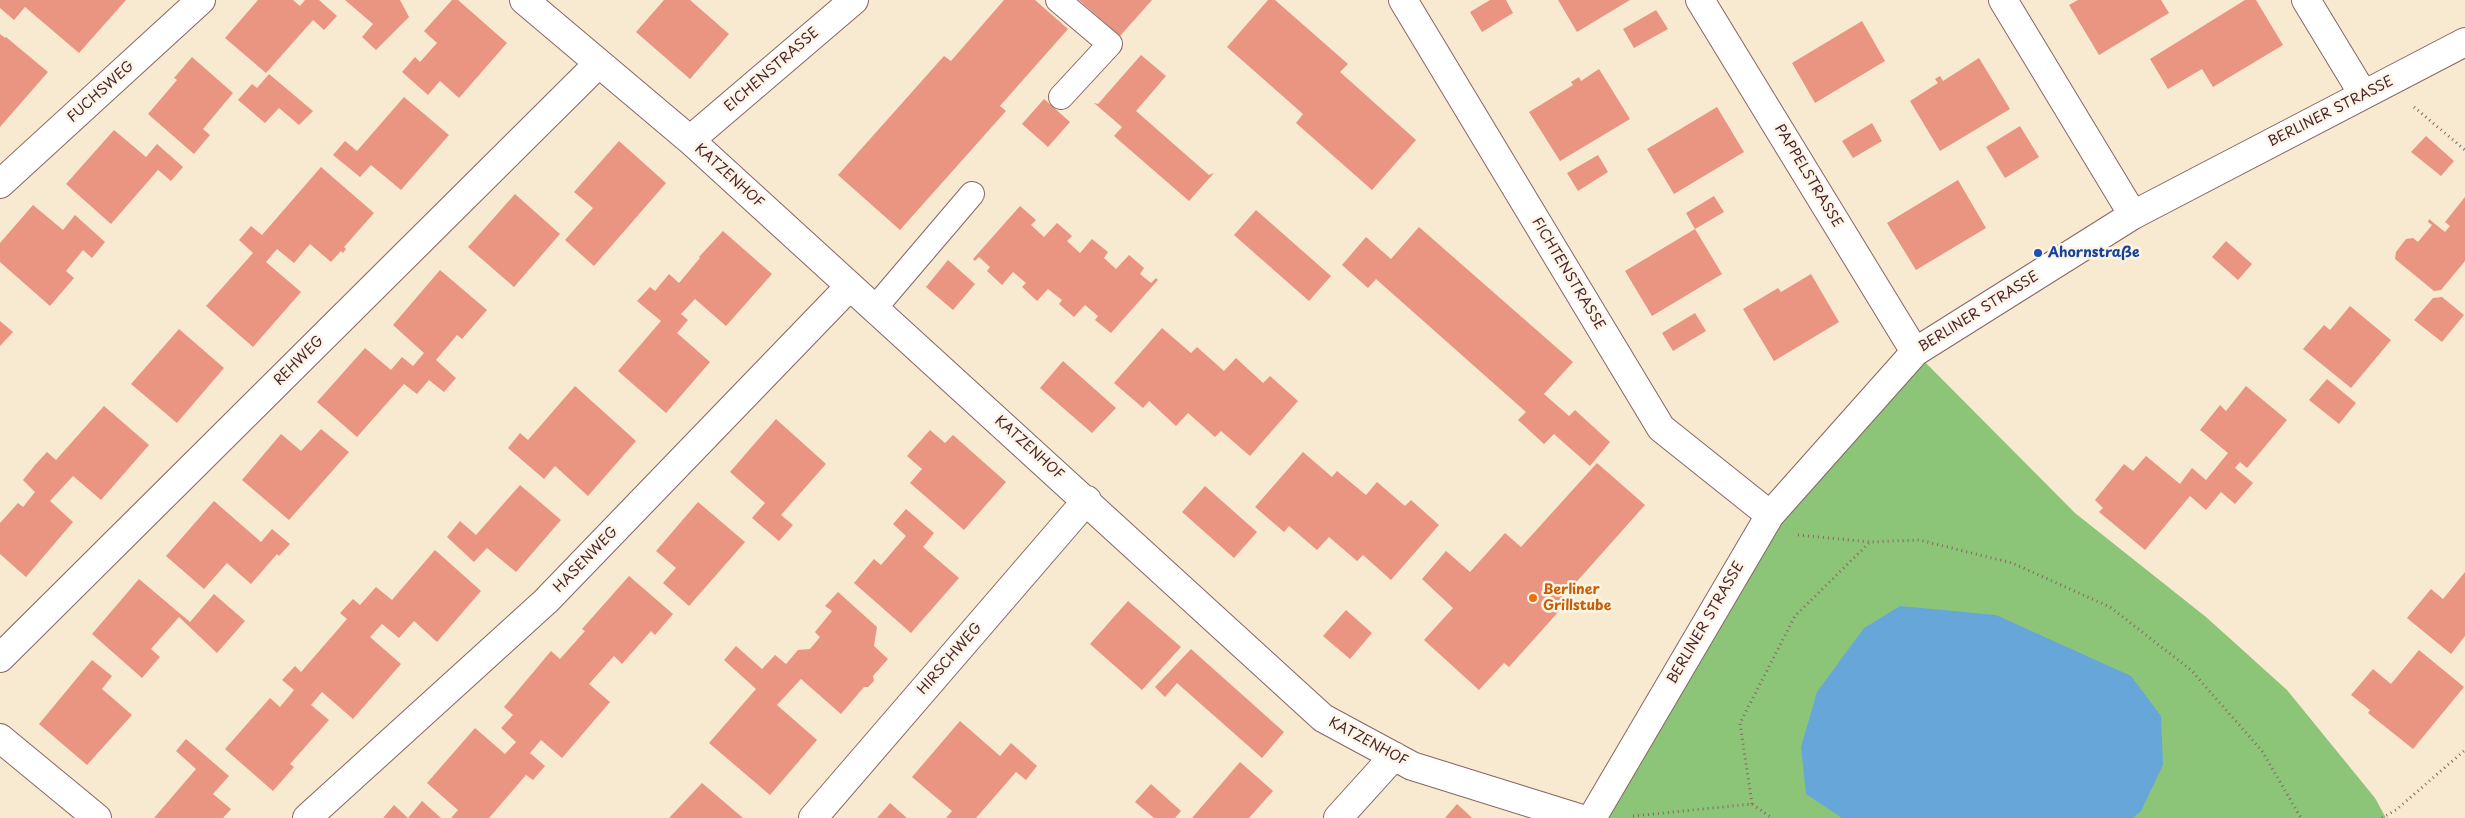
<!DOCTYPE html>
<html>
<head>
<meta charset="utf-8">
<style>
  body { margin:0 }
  canvas { display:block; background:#f8e9d1 }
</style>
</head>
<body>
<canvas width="2465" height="818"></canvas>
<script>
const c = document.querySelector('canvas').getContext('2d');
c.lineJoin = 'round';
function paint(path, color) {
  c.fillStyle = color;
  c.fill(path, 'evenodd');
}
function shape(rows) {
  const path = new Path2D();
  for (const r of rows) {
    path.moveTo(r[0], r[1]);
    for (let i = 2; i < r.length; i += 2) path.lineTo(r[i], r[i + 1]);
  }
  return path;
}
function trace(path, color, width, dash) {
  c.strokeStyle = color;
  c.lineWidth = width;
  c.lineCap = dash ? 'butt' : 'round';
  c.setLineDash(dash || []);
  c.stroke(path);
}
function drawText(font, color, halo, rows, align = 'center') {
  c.font = font + ' "Playpen Sans",sans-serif';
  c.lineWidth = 5;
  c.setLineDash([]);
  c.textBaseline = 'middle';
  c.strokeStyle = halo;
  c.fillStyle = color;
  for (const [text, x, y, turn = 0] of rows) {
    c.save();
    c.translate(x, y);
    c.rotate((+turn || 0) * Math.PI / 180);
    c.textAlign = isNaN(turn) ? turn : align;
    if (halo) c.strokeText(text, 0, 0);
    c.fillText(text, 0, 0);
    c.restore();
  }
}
const green = shape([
  [1915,352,2075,513,2206,617,2287,690,2375,798,2386,818,1592,818,1770,515]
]);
const water = shape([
  [1900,606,1996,615,2131,676,2161,716,2163,765,2141,811,2133,818,1842,818,1806,794,1801,747,1817,692,1864,628]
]);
const building = shape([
  [0,0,126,0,79,53,25,7,14,20,0,8],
  [258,0,293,0,300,6,305,0,319,0,337,16,324,30,313,20,266,73,225,38],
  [345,0,400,0,409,17,376,50,362,37,373,24],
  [452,0,458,0,507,43,459,98,440,81,428,95,402,72,415,57,420,62,437,43,424,31],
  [664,0,690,0,729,34,690,79,636,32],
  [1004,0,1035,0,1068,29,1000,106,1006,111,900,230,838,175,944,56,951,61],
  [1079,0,1152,0,1120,36],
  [1268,0,1275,0,1348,64,1340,72,1416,140,1372,190,1296,123,1303,114,1227,47],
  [1490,0,1506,0,1513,13,1482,32,1470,12],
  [1558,0,1630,0,1577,32],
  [2078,0,2161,0,2169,13,2099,55,2069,5],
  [2245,0,2256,0,2283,45,2213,87,2202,69,2168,89,2150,59],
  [1656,10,1668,29,1634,48,1623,29],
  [1862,21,1885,61,1815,103,1792,63],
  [0,34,5,38,6,37,48,72,0,127],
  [1141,55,1166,76,1136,111,1209,175,1214,173,1189,201,1114,136,1122,127,1094,103,1098,104],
  [192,57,233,93,203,129,210,135,194,154,148,114,177,80,174,78],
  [1979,58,2010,109,1940,151,1910,101,1938,83,1935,79,1940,76,1943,81],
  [1599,69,1630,119,1560,161,1529,112,1573,85,1571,82,1579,77,1581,81],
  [269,74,313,111,299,125,279,108,265,123,238,100,252,84,257,88],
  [404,97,449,135,401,190,371,165,360,177,333,155,345,141,357,151],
  [1044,99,1070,122,1048,147,1022,124],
  [1717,107,1744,152,1674,194,1647,149],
  [1872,123,1882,141,1853,158,1842,141],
  [2020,126,2039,157,2005,178,1986,147],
  [114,130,146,157,157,144,183,167,171,181,158,170,111,224,66,184],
  [2426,136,2454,161,2441,176,2411,152],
  [619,141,666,183,594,266,565,240,593,208,574,192],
  [1598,155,1608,172,1578,191,1567,173],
  [321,167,374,213,344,247,346,249,343,253,341,251,331,262,310,244,294,263,277,249,266,262,301,292,253,347,206,306,253,253,239,240,251,226,262,235],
  [1958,180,1986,228,1916,270,1887,223],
  [515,194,560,234,514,287,468,247],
  [1714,196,1724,212,1695,229,1722,274,1652,316,1625,271,1695,229,1686,213],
  [2465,197,2465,261,2441,290,2434,291,2395,259,2396,252,2406,239,2413,238,2418,242,2432,225,2428,222,2429,219,2445,232,2450,226,2445,222],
  [33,205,63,230,75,215,105,242,92,258,83,250,66,271,74,278,50,306,0,262,0,243],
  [1020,206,1036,220,1031,225,1044,237,1057,223,1072,236,1067,241,1080,253,1092,239,1108,252,1104,258,1116,269,1129,255,1144,268,1140,274,1151,283,1156,278,1158,280,1111,333,1095,320,1098,316,1085,305,1074,317,1059,304,1062,300,1048,289,1037,301,1022,287,1026,283,1013,272,1002,285,987,271,990,267,979,257,975,261,973,259],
  [1256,210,1331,276,1309,301,1234,235],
  [1419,227,1573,362,1544,394,1569,416,1575,410,1610,442,1590,466,1554,434,1544,444,1518,420,1526,412,1376,279,1368,288,1342,265,1366,237,1391,259],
  [723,231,772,274,726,326,695,299,681,314,688,320,677,333,710,362,666,413,618,371,661,321,637,301,650,287,655,291,669,274,679,283,700,258,699,257],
  [2226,241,2252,264,2238,280,2212,257],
  [948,260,975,284,953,310,926,287],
  [440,270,487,310,462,339,457,335,436,360,456,378,444,392,429,380,417,394,404,384,357,437,317,402,365,348,391,370,402,357,413,366,424,353,393,325],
  [1811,274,1839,322,1774,361,1743,309,1778,288,1781,292],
  [2442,297,2464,315,2442,342,2414,320,2433,298],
  [2350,306,2391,340,2351,388,2303,349,2324,325,2330,330],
  [1695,313,1706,331,1673,351,1662,333],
  [0,321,13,332,0,346],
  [1162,328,1191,353,1197,347,1224,371,1236,358,1263,383,1270,376,1298,401,1250,456,1221,431,1215,437,1188,413,1176,426,1149,401,1143,408,1114,383],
  [179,329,224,368,177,423,131,384],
  [1063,361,1116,408,1092,433,1040,388],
  [2327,379,2356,403,2339,424,2309,400],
  [575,386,636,441,588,496,555,466,544,479,508,448,520,433,528,440],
  [2246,386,2287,420,2247,468,2240,462,2235,468,2253,483,2235,504,2221,492,2206,510,2190,496,2145,550,2099,512,2103,508,2095,500,2124,464,2133,471,2146,456,2180,484,2192,468,2206,480,2228,453,2200,430,2220,405,2226,411],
  [104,406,149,445,101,500,73,476,50,501,73,522,26,577,0,554,0,523,18,503,23,507,35,492,23,480,35,465,47,452,56,460],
  [776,419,826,464,781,515,793,525,779,541,752,518,765,503,730,472],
  [321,429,349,452,289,520,242,480,281,434,301,451],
  [930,430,945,443,953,435,1006,482,964,530,910,483,922,469,907,456],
  [1303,452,1332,477,1337,471,1366,495,1377,482,1405,506,1411,500,1439,525,1391,580,1363,555,1357,561,1329,537,1317,550,1289,526,1284,532,1255,507],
  [1597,463,1645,505,1555,606,1560,610,1509,667,1504,663,1479,690,1424,640,1453,608,1422,579,1446,551,1470,572,1505,533,1521,547],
  [520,485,561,520,516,572,487,548,474,562,447,537,460,521,476,535],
  [1205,486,1257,532,1234,558,1182,512],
  [214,501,261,542,272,529,290,544,279,556,277,554,251,584,227,563,204,589,166,556],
  [698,502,745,542,689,606,663,583,676,568,656,551],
  [906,509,934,533,923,547,959,578,911,633,854,583,874,559,881,565,906,536,893,524],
  [435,550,481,591,437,642,414,621,399,638,382,624,370,637,401,664,353,719,322,692,311,705,329,720,290,764,294,767,273,791,225,749,270,698,280,707,294,690,282,680,295,666,301,672,347,619,340,613,353,599,360,605,376,587,392,600],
  [2465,572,2465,636,2451,654,2407,618,2431,589,2443,599],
  [629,576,673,614,655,635,651,631,622,664,614,656,589,684,610,702,562,758,541,740,530,753,545,766,533,780,526,775,489,818,451,818,458,810,427,783,475,728,505,754,516,742,501,728,513,715,504,707,551,651,560,659,585,631,582,629],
  [139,579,190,622,214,594,245,621,217,653,179,617,151,649,160,657,142,678,92,634],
  [838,592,877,627,874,646,888,659,873,676,874,681,868,687,864,687,841,714,801,679,777,705,817,740,770,795,709,743,756,689,724,660,736,646,762,669,775,655,786,664,798,650,810,649,820,637,815,632,832,611,825,606],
  [1128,601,1181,647,1142,690,1090,644],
  [1346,610,1372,633,1350,659,1323,636],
  [1191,649,1284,732,1262,758,1177,683,1165,697,1155,687],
  [2419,650,2464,687,2413,749,2368,713,2370,710,2351,695,2373,669,2391,684],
  [92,660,112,676,102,689,132,715,87,765,39,724],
  [960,721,1000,756,1011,743,1037,766,1026,780,1016,772,976,818,946,818,952,811,912,777],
  [186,739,229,776,213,794,231,809,223,818,154,818,196,769,176,751],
  [1240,762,1273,791,1249,818,1192,818],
  [702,783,743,818,669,818],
  [1151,784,1181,811,1175,818,1154,818,1135,802],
  [422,801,441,818,383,818,394,805,408,818],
  [890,803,907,818,877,818],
  [1457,804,1469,815,1472,818,1445,818]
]);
const path = shape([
  [2414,107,2465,150],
  [1798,535,1870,542,1919,540,2012,563,2110,607,2191,670,2262,751,2301,818],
  [1752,804,1740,723,1795,616,1870,542],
  [1633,816,1752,804,1772,818],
  [2382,818,2396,810,2465,750]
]);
const service = shape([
  [1058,0,1110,44,1061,97],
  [874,309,972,194]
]);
const minor = shape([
  [524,0,690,140,1323,718,1412,766,1579,818],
  [1403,0,1661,428,1770,515],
  [1700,0,1915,352],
  [2003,0,2133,215],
  [2306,0,2363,94],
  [690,140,854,0],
  [0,184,201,0],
  [0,658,597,65],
  [0,738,97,818],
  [307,818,546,601,850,286],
  [813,818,1087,500],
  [1338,818,1394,756]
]);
const tertiary = shape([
  [1592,818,1770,515,1915,352,2133,215,2465,42]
]);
const markers = [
  [2038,253,5,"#1a4fb4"],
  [1533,598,5,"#e8710a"]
];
const streetNames = [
  ["EICHENSTRASSE",772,70,-41],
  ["FUCHSWEG",101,92,-42],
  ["BERLINER STRASSE",2331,112,-27],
  ["KATZENHOF",729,176,42],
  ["PAPPELSTRASSE",1808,176,59],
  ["FICHTENSTRASSE",1568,274,59],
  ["BERLINER STRASSE",1979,312,-32],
  ["REHWEG",299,361,-45],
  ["KATZENHOF",1029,448,42],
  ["HASENWEG",586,560,-46],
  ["BERLINER STRASSE",1706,623,-60],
  ["HIRSCHWEG",950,659,-49],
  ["KATZENHOF",1368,742,28]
];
const transitNames = [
  ["Ahornstraße",2048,253]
];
const foodNames = [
  ["Berliner",1543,590],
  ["Grillstube",1543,606]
];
paint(green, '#8dc578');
paint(water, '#66a6d9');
paint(building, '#e99581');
trace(service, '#876665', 26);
trace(minor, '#876665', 30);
trace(tertiary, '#876665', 30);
trace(path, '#876665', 3, [1, 4]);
trace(service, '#fff', 24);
trace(minor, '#fff', 28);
trace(tertiary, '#fff', 28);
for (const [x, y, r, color] of markers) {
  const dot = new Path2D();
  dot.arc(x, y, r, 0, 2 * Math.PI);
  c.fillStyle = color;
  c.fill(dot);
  trace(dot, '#fcf5e5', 2);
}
drawText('14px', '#4a1f2b', '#fcf5e5', streetNames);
drawText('bold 14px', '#164399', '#fcf5e5', transitNames, 'left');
drawText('bold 14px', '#c56008', '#fcf5e5', foodNames, 'left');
</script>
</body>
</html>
